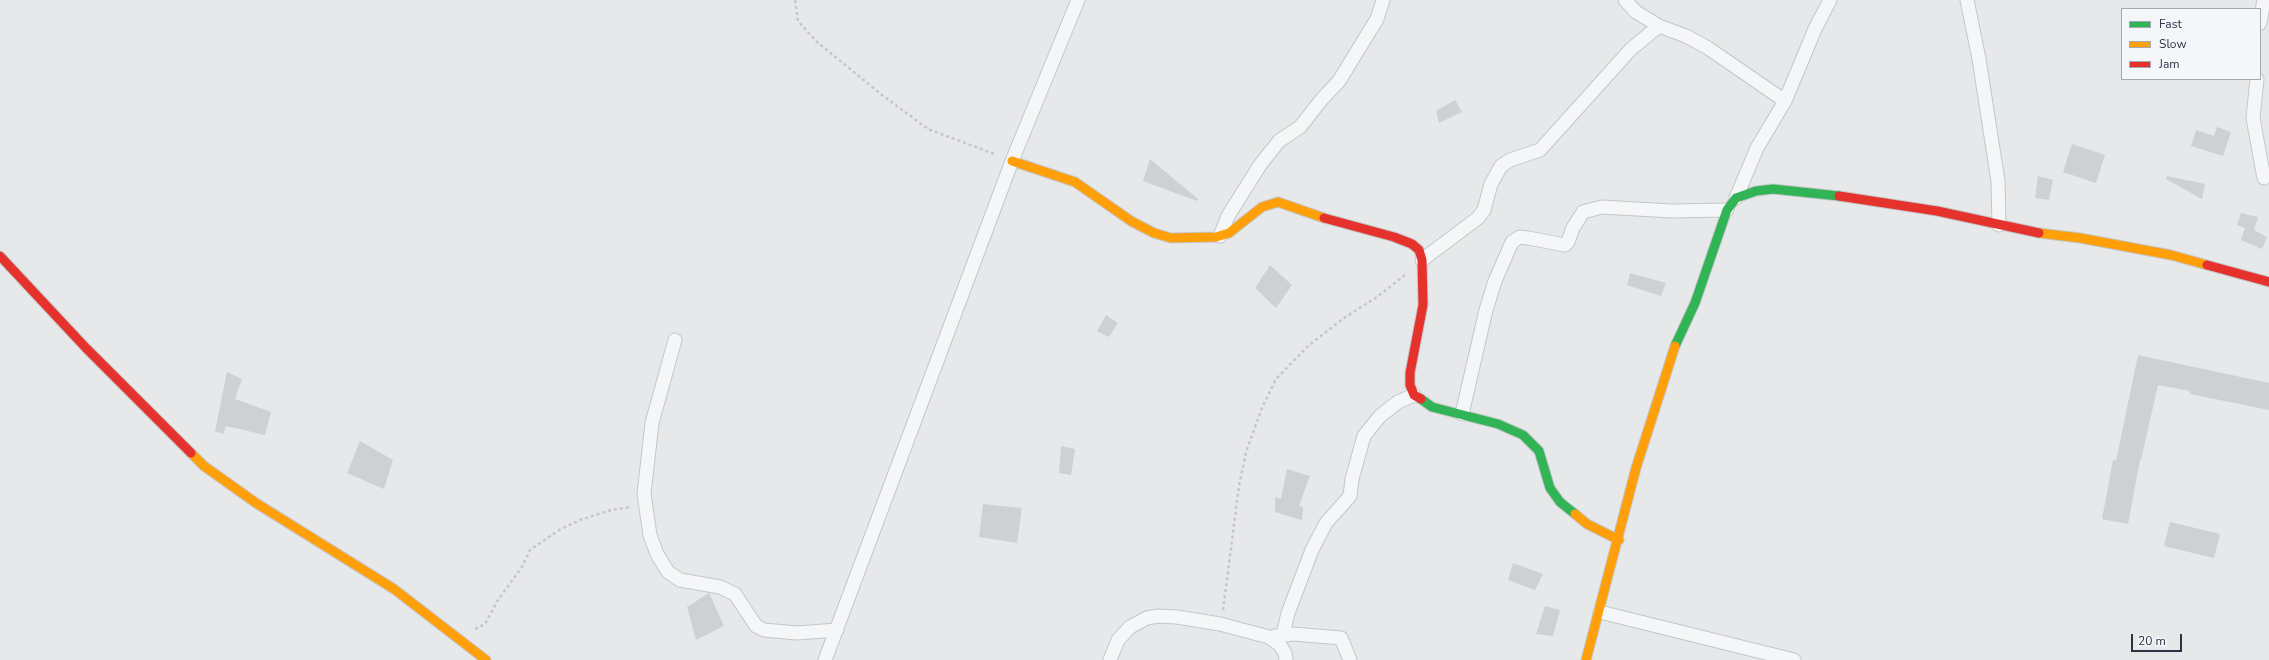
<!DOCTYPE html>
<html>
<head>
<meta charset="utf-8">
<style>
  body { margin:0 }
  #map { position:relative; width:2269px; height:660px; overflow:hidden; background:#e6e8ea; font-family:"Nunito Sans",sans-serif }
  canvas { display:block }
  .legend { position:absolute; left:2121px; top:8px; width:140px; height:72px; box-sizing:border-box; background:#f4f6f9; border:1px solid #a4a8b1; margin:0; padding:5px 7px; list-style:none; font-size:12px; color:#2b3445 }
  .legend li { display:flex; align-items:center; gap:8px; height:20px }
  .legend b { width:20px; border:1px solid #a4a8b1 }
  .scale { position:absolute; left:2131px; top:634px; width:51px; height:18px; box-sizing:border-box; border:2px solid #2b3445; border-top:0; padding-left:5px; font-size:12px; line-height:14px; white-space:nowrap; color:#2b3445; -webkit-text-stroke:3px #f4f6f9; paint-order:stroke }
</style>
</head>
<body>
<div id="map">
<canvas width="2269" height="660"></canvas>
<ul class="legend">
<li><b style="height:5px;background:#30b455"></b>Fast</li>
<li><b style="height:5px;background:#ff9f0a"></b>Slow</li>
<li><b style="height:5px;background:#e5322d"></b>Jam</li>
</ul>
<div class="scale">20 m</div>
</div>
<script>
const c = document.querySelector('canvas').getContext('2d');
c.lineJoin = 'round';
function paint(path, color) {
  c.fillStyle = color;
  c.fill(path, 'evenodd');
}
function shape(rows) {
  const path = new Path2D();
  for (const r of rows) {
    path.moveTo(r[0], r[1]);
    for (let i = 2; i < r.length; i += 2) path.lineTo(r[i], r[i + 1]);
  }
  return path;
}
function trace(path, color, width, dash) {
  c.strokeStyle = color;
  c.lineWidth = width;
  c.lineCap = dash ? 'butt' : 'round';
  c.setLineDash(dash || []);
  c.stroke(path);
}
const building = shape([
  [1455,100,1462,112,1439,123,1436,111],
  [2217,127,2231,132,2223,156,2191,146,2196,130,2214,136],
  [2072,144,2105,155,2096,183,2063,172],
  [1150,159,1198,199,1197,201,1143,181],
  [2038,176,2053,180,2049,200,2035,198],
  [2167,176,2205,184,2202,199,2166,179],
  [2241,213,2258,217,2254,230,2267,237,2262,249,2241,240,2245,228,2237,225],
  [1270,265,1292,285,1276,308,1255,288],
  [1630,273,1666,283,1661,296,1627,285],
  [1106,315,1118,323,1109,337,1097,331],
  [2138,355,2269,383,2269,410,2190,394,2190,391,2158,385,2141,460,2140,460,2128,524,2102,519,2113,460,2116,461],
  [227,372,242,379,235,399,271,412,265,435,226,426,223,434,215,431],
  [360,441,393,460,384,489,347,473],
  [1061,446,1075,449,1071,475,1059,473],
  [1287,469,1310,476,1299,506,1303,507,1302,520,1275,512,1275,497,1281,499],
  [983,504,1022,508,1017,543,979,537],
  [2170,522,2220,534,2214,558,2164,546],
  [1513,563,1543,574,1535,590,1508,580],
  [709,593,724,626,696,640,687,607],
  [1545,606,1560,610,1553,636,1536,634]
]);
const path = shape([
  [795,0,798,21,817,42,882,95,928,129,997,155],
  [1223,610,1239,486,1246,452,1262,408,1276,379,1308,346,1344,318,1377,297,1405,275],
  [475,629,485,624,498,600,522,567,530,550,559,530,580,520,611,510,631,507]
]);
const street = shape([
  [1625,0,1636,12,1659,26,1686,36,1708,48,1785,101],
  [1967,0,1979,59,1998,181,1999,225],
  [2260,23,2264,0],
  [2257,79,2253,118,2264,178],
  [1736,198,1757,148,1785,101,1815,29,1830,0],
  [1220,236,1228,216,1260,165,1279,141,1300,127,1322,99,1339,81,1377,19,1383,0],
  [1422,260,1478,218,1484,210,1491,184,1501,166,1510,160,1540,150,1631,49,1659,26],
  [675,340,652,423,644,494,650,535,657,554,668,572,680,580,720,587,735,594,756,626,764,630,797,633,837,630],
  [1462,414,1486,310,1495,281,1512,242,1520,237,1528,238,1565,245,1568,242,1573,228,1583,212,1602,207,1672,211,1727,210],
  [1600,612,1794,660],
  [1283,635,1288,613,1312,550,1326,523,1350,496,1352,479,1364,436,1380,416,1398,402,1414,395],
  [1275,636,1293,634,1341,638,1350,660],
  [825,660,1012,161,1078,0],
  [1110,660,1118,640,1130,627,1147,618,1158,616,1177,617,1220,624,1269,637,1280,645,1285,653,1286,660]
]);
const fast = shape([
  [1675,346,1695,303,1727,210,1736,198,1756,191,1773,189,1839,196],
  [1421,399,1432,407,1498,424,1523,435,1539,451,1550,488,1560,502,1575,514]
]);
const slow = shape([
  [1012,161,1075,182,1131,221,1154,233,1171,238,1216,237,1229,233,1262,207,1278,202,1324,218],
  [2039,233,2080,238,2171,255,2207,265],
  [191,453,204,466,256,503,394,589,486,660],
  [1575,514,1587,524,1619,540],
  [1586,660,1636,468,1675,346]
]);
const jam = shape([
  [1839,196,1937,211,2039,233],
  [1324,218,1394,237,1412,244,1419,250,1422,260,1423,305,1410,373,1410,385,1414,395,1421,399],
  [0,256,86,348,191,453],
  [2207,265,2269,282]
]);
paint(building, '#ced0d3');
trace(street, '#c4c6c8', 15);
trace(fast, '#c4c6c8', 11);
trace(slow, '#c4c6c8', 11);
trace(jam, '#c4c6c8', 11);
trace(path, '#c5c6ca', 2.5, [3, 3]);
trace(street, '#f5f6f7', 13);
trace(fast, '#30b455', 9);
trace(slow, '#ff9f0a', 9);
trace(jam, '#e5322d', 9);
</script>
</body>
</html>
